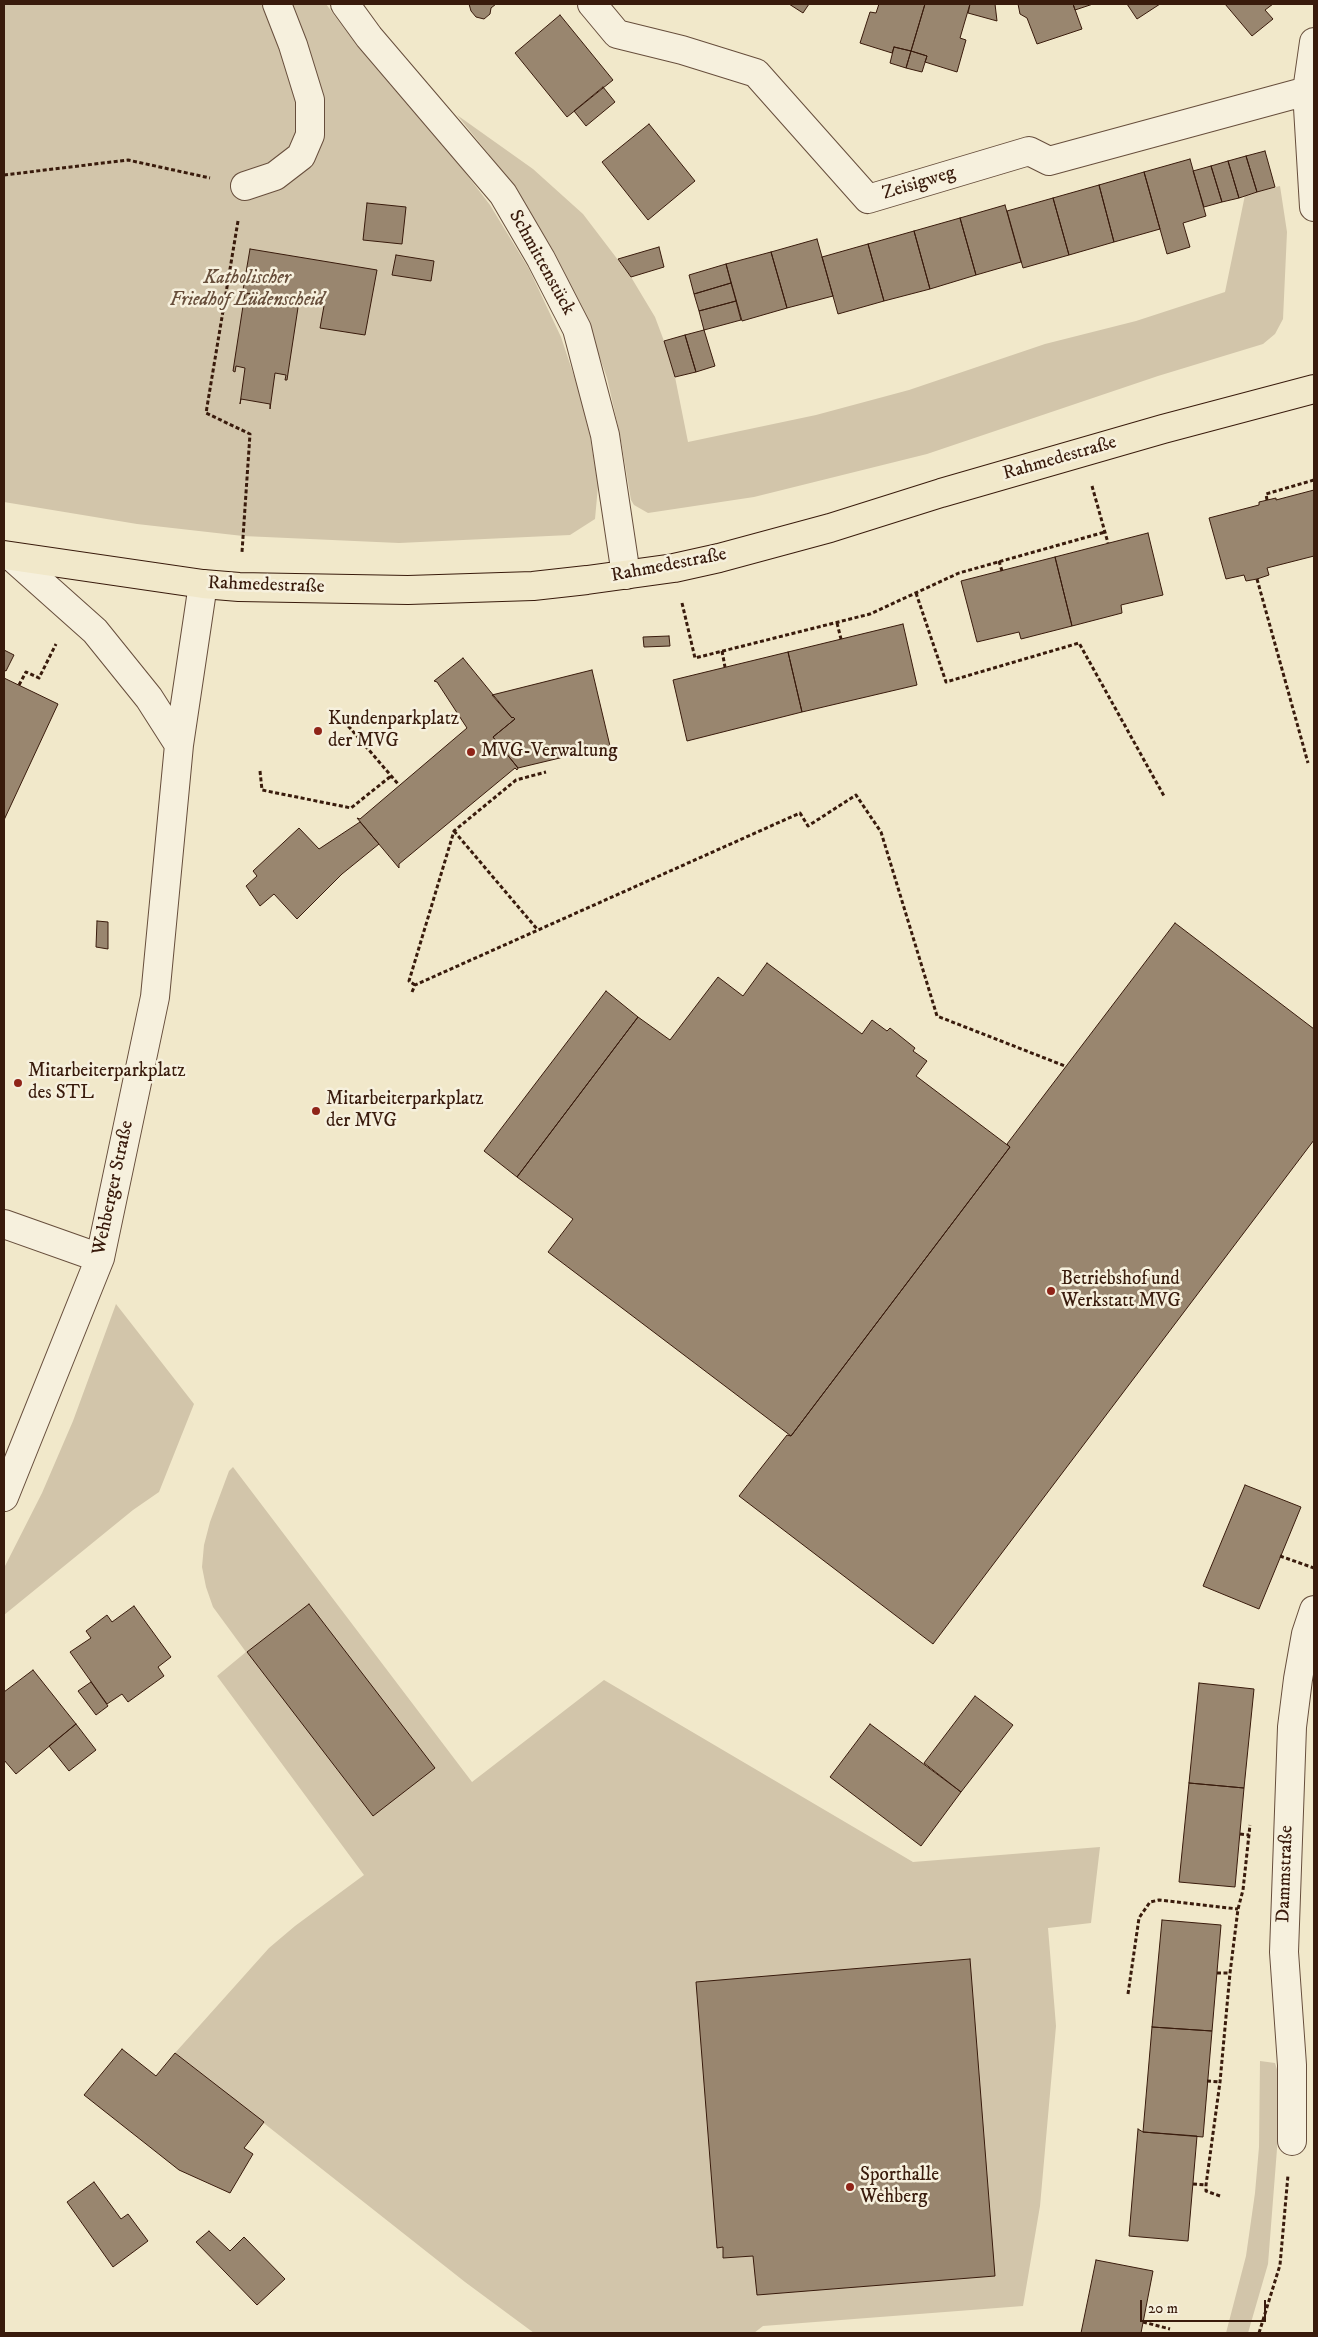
<!DOCTYPE html>
<html>
<head>
<meta charset="utf-8">
<style>
  body { margin:0 }
  #map { position:relative; width:1318px; height:2337px; overflow:hidden; background:#f1e8ca; font-family:"IM FELL DW Pica",serif }
  canvas { display:block }
  .frame { position:absolute; inset:0; border:5px solid #391b0c; pointer-events:none }
  .scale { position:absolute; left:1140px; top:2300px; width:126px; height:22px; box-sizing:border-box; border:2px solid #391b0c; border-top:0; padding-left:6px; font-size:15px; line-height:18px; white-space:nowrap; color:#391b0c; -webkit-text-stroke:4px #f6f0dd; paint-order:stroke }
</style>
</head>
<body>
<div id="map">
<canvas width="1318" height="2337"></canvas>
<div class="frame"></div>
<div class="scale">20 m</div>
</div>
<script>
const c = document.querySelector('canvas').getContext('2d');
c.lineJoin = 'round';
function paint(path, color) {
  c.fillStyle = color;
  c.fill(path, 'evenodd');
}
function shape(rows) {
  const path = new Path2D();
  for (const r of rows) {
    path.moveTo(r[0], r[1]);
    for (let i = 2; i < r.length; i += 2) path.lineTo(r[i], r[i + 1]);
  }
  return path;
}
function trace(path, color, width, dash) {
  c.strokeStyle = color;
  c.lineWidth = width;
  c.lineCap = dash ? 'butt' : 'round';
  c.setLineDash(dash || []);
  c.stroke(path);
}
function drawText(font, color, halo, rows, align = 'center') {
  c.font = font + ' "IM FELL DW Pica",serif';
  c.lineWidth = 5;
  c.setLineDash([]);
  c.textBaseline = 'middle';
  c.strokeStyle = halo;
  c.fillStyle = color;
  for (const [text, x, y, turn = 0] of rows) {
    c.save();
    c.translate(x, y);
    c.rotate((+turn || 0) * Math.PI / 180);
    c.textAlign = isNaN(turn) ? turn : align;
    if (halo) c.strokeText(text, 0, 0);
    c.fillText(text, 0, 0);
    c.restore();
  }
}
const green = shape([
  [4,4,326,4,358,47,461,167,490,205,529,269,561,337,577,385,590,436,598,486,595,519,570,535,399,543,243,536,137,524,4,502],
  [457,115,533,169,583,214,631,277,655,317,664,341,675,377,688,442,816,415,909,390,1045,344,1136,321,1225,292,1245,195,1280,186,1287,232,1283,319,1275,334,1263,344,1158,376,927,454,754,497,648,513,634,505,631,500,620,435,607,378,588,324,553,250,513,184],
  [116,1304,194,1404,159,1492,133,1510,4,1615,4,1568,42,1493,73,1421],
  [233,1467,472,1782,604,1680,913,1862,1100,1847,1091,1923,1048,1928,1056,2026,1040,2206,1023,2306,763,2326,754,2333,534,2333,465,2282,175,2053,269,1948,295,1926,364,1875,217,1676,246,1652,213,1607,206,1587,202,1567,204,1545,210,1522,229,1471],
  [1260,2061,1275,2063,1282,2085,1268,2264,1248,2333,1226,2333,1246,2256,1255,2193,1259,2147]
]);
const building = shape([
  [469,4,496,4,491,8,490,14,484,19,476,17,471,11,469,4],
  [789,4,809,4,803,13,789,4],
  [879,4,925,4,911,51,894,47,892,53,860,43,870,12,876,13,879,4],
  [925,4,970,4,960,38,966,40,957,72,925,62,927,56,911,51,925,4],
  [970,4,995,4,997,21,968,13,970,4],
  [1018,4,1073,4,1082,29,1037,44,1027,18,1020,14,1018,4],
  [1073,4,1093,4,1075,10,1073,4],
  [1127,4,1160,4,1137,19,1127,4],
  [1225,4,1273,4,1265,10,1273,19,1252,36,1225,4],
  [560,15,613,80,567,117,515,53,560,15],
  [894,47,911,51,906,68,890,63,894,47],
  [911,51,927,56,922,72,906,68,911,51],
  [603,87,615,102,586,126,574,111,603,87],
  [649,124,695,181,648,220,602,162,649,124],
  [1265,151,1275,187,1257,192,1246,156,1265,151],
  [1246,156,1257,192,1239,198,1228,161,1246,156],
  [1190,159,1206,216,1183,223,1190,247,1167,254,1144,172,1190,159],
  [1228,161,1239,198,1222,202,1211,166,1228,161],
  [1211,166,1222,202,1204,207,1193,171,1211,166],
  [1144,172,1160,229,1114,242,1099,185,1144,172],
  [1099,185,1114,242,1069,255,1053,198,1099,185],
  [1053,198,1069,255,1023,268,1007,211,1053,198],
  [367,203,406,207,402,244,363,240,367,203],
  [1005,205,1021,262,976,275,960,218,1005,205],
  [960,218,976,275,930,289,914,231,960,218],
  [914,231,930,289,884,301,868,244,914,231],
  [817,239,833,296,787,308,771,252,817,239],
  [868,244,884,301,838,314,822,257,868,244],
  [659,247,664,267,631,277,618,259,659,247],
  [250,249,377,270,365,335,320,328,324,306,245,293,246,291,243,290,250,249],
  [771,252,787,308,742,321,726,264,771,252],
  [396,255,434,261,431,281,392,275,396,255],
  [726,264,731,283,694,294,689,275,726,264],
  [731,283,736,301,699,311,694,294,731,283],
  [245,293,299,301,287,380,285,380,286,375,275,373,270,409,270,404,241,399,240,404,245,368,236,366,235,372,233,371,245,293],
  [736,301,741,320,704,330,699,311,736,301],
  [704,330,715,366,696,372,685,335,704,330],
  [685,335,696,372,675,377,664,341,685,335],
  [1314,490,1314,556,1267,568,1269,575,1257,579,1246,581,1244,575,1226,579,1209,518,1259,505,1259,502,1276,498,1276,500,1314,490],
  [1148,533,1163,595,1121,605,1122,613,1072,626,1055,557,1148,533],
  [1055,557,1072,626,1021,639,1019,632,977,642,961,581,1055,557],
  [903,624,917,685,802,712,788,652,903,624],
  [669,636,670,646,644,647,643,637,669,636],
  [4,650,14,655,6,671,4,670,4,650],
  [788,652,802,712,687,741,673,680,788,652],
  [463,658,512,718,513,717,515,719,493,737,518,768,517,770,515,768,399,864,399,868,357,818,360,819,467,728,437,682,434,681,463,658],
  [592,670,610,746,518,768,493,737,515,719,513,717,512,718,492,695,592,670],
  [4,678,58,704,4,820,4,678],
  [360,822,379,844,342,874,297,919,274,894,260,906,246,886,257,876,253,871,299,828,319,849,360,822],
  [97,921,108,922,108,949,96,947,97,921],
  [1175,923,1314,1029,1314,1140,933,1644,739,1496,787,1435,791,1436,1010,1147,1007,1144,1175,923],
  [767,963,862,1034,872,1020,887,1031,890,1028,915,1048,913,1051,927,1061,916,1076,1010,1147,791,1436,548,1252,573,1219,517,1177,638,1017,670,1040,718,977,743,996,767,963],
  [606,991,638,1017,517,1177,484,1151,606,991],
  [1245,1485,1301,1507,1259,1609,1203,1586,1245,1485],
  [309,1604,435,1768,373,1816,247,1652,309,1604],
  [134,1606,171,1657,158,1667,164,1676,128,1702,122,1694,107,1704,70,1652,91,1638,86,1631,107,1615,112,1622,134,1606],
  [33,1670,76,1724,16,1774,4,1760,4,1692,33,1670],
  [91,1682,108,1706,96,1715,78,1691,91,1682],
  [1199,1683,1254,1689,1244,1788,1189,1783,1199,1683],
  [975,1696,1013,1725,961,1792,924,1763,975,1696],
  [76,1724,96,1750,69,1771,49,1746,76,1724],
  [870,1724,961,1792,921,1846,830,1777,870,1724],
  [1189,1783,1244,1788,1235,1887,1179,1882,1189,1783],
  [1162,1920,1221,1925,1212,2031,1152,2027,1162,1920],
  [970,1959,995,2276,757,2295,753,2256,723,2258,723,2247,717,2248,696,1982,970,1959],
  [1152,2027,1212,2031,1203,2137,1143,2132,1152,2027],
  [122,2049,156,2076,175,2053,264,2122,244,2148,253,2154,230,2193,179,2170,84,2095,122,2049],
  [1138,2129,1143,2132,1197,2136,1188,2241,1129,2236,1138,2129],
  [94,2182,121,2219,128,2214,148,2241,113,2267,67,2202,94,2182],
  [209,2231,230,2251,244,2237,285,2279,257,2305,196,2242,209,2231],
  [1096,2260,1153,2271,1141,2333,1081,2333,1096,2260]
]);
const path = shape([
  [4,175,128,160,210,178],
  [238,221,206,413,250,434,242,552],
  [1092,486,1108,543],
  [1267,500,1266,494,1314,480],
  [999,561,1002,571],
  [1257,579,1308,763],
  [916,593,946,682,1079,643,1164,796],
  [682,603,695,658,870,614,959,573,1105,532],
  [837,623,841,639],
  [722,651,725,667],
  [19,685,26,672,39,678,56,644],
  [344,721,399,785],
  [260,771,262,790,351,808,391,776],
  [454,831,537,929],
  [415,985,409,981,454,831,516,780,546,772],
  [412,992,415,985,800,813,808,826,856,795,881,832,937,1016,1065,1066],
  [1280,1556,1314,1568],
  [1240,1834,1249,1835],
  [1217,1973,1230,1973],
  [1128,1994,1139,1918,1150,1902,1159,1900,1238,1909],
  [1207,2081,1220,2082],
  [1193,2184,1206,2185],
  [1220,2196,1206,2191,1206,2185,1220,2082,1230,1973,1238,1909,1243,1890,1250,1825],
  [1143,2322,1170,2329],
  [1259,2333,1280,2265,1288,2175]
]);
const minor = shape([
  [345,4,369,37,503,194,541,259,577,329,605,435,626,575],
  [592,4,617,34,682,50,756,73,868,199,1029,151,1049,161,1307,91],
  [1314,42,1307,91,1314,207],
  [245,186,275,176,301,156,310,135,310,100,293,45,277,4],
  [12,557,95,631,149,698,179,745],
  [4,1224,100,1258],
  [4,1497,100,1258,155,997,179,745,203,584],
  [1292,2141,1292,2065,1284,1952,1292,1727,1298,1679,1306,1634,1314,1610]
]);
const major = shape([
  [4,555,203,584,239,587,408,590,533,586,587,580,674,568,719,558,830,528,941,493,1163,429,1314,389]
]);
const markers = [
  [318,731,5,"#8f2418"],
  [471,752,5,"#8f2418"],
  [18,1083,5,"#8f2418"],
  [316,1111,5,"#8f2418"],
  [1051,1291,5,"#8f2418"],
  [850,2187,5,"#8f2418"]
];
const streetNames = [
  ["Zeisigweg",919,184,-17],
  ["Schmittenstück",541,263,61],
  ["Rahmedestraße",1060,459,-16],
  ["Rahmedestraße",669,566,-11],
  ["Rahmedestraße",266,586,2],
  ["Wehberger Straße",114,1188,-78],
  ["Dammstraße",1286,1874,-88]
];
const parkNames = [
  ["Katholischer",247,279],
  ["Friedhof Lüdenscheid",247,301]
];
const poiNames = [
  ["Kundenparkplatz",328,720],
  ["der MVG",328,742],
  ["MVG-Verwaltung",481,752],
  ["Mitarbeiterparkplatz",28,1072],
  ["des STL",28,1094],
  ["Mitarbeiterparkplatz",326,1100],
  ["der MVG",326,1122],
  ["Betriebshof und",1061,1280],
  ["Werkstatt MVG",1061,1302],
  ["Sporthalle",860,2176],
  ["Wehberg",860,2198]
];
paint(green, '#d2c5aa');
paint(building, '#99866f');
trace(building, '#391b0c', 1);
trace(minor, '#674e3c', 30);
trace(major, '#391b0c', 30);
trace(path, '#391b0c', 3, [4, 2.5]);
trace(minor, '#f6f0dd', 28);
trace(major, '#f1e8ca', 28);
for (const [x, y, r, color] of markers) {
  const dot = new Path2D();
  dot.arc(x, y, r, 0, 2 * Math.PI);
  c.fillStyle = color;
  c.fill(dot);
  trace(dot, '#f6f0dd', 2);
}
drawText('19px', '#391b0c', '#f6f0dd', streetNames);
drawText('italic 19px', '#674e3b', '#f6f0dd', parkNames);
drawText('19px', '#391b0c', '#f6f0dd', poiNames, 'left');
</script>
</body>
</html>
